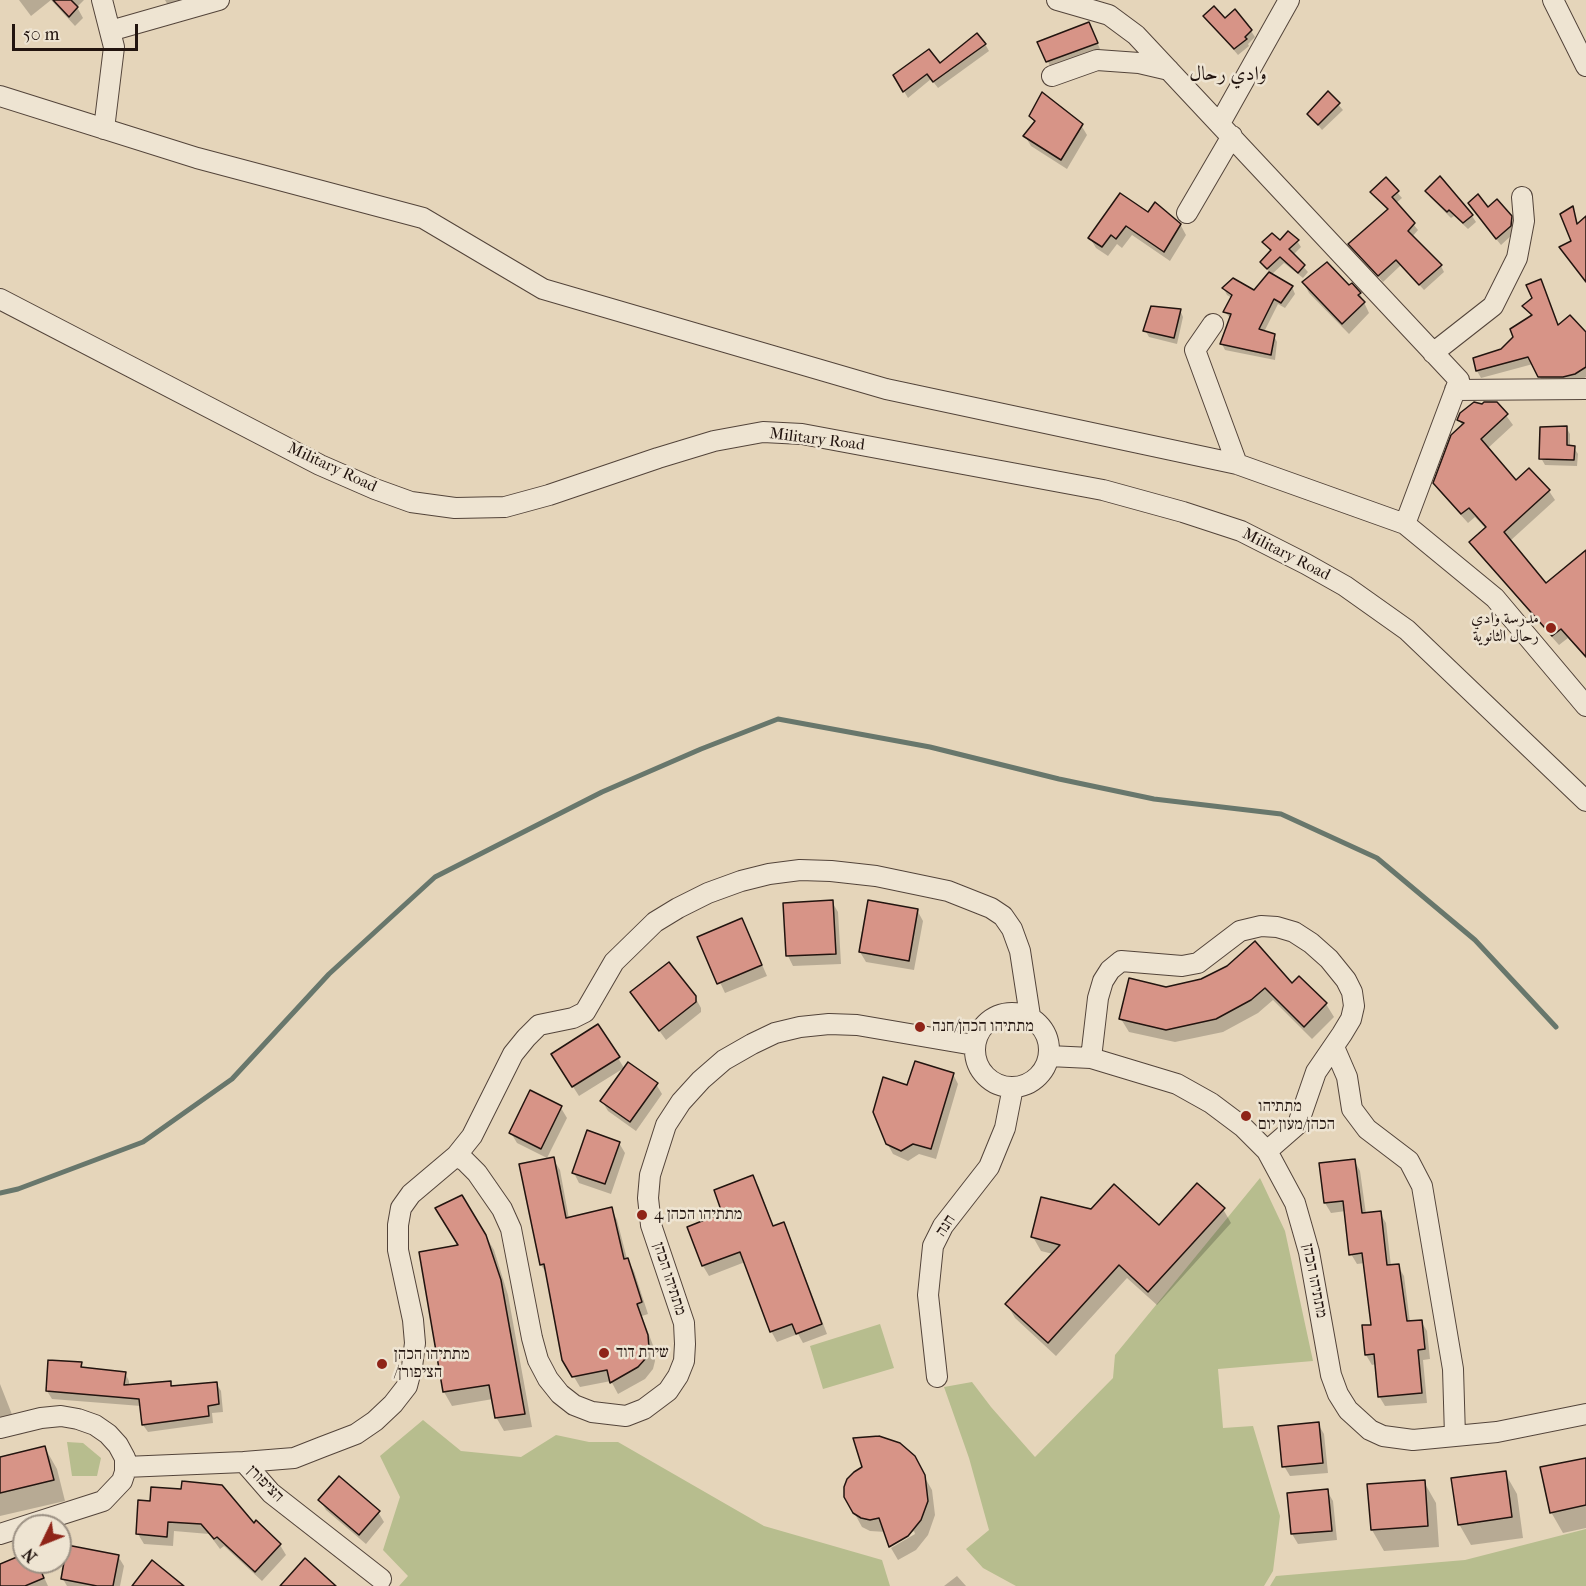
<!DOCTYPE html>
<html>
<head>
<meta charset="utf-8">
<style>
  body { margin:0 }
  #map { position:relative; width:1586px; height:1586px; overflow:hidden; background:#e5d5ba; font-family:"IM FELL French Canon",serif }
  canvas { display:block }
  .north { position:absolute; left:12px; top:1514px; width:60px; height:60px; box-sizing:border-box; background:#eee4d2; border:2px solid #9c9184; border-radius:50%; rotate:227deg; font-size:16px; font-weight:700; line-height:24px; text-align:center; color:#22140f }
  .north::after { content:''; display:block; margin:auto; width:21px; height:27px; background:#8f2418; clip-path:polygon(50% 0,100% 100%,50% 72%,0 100%) }
  .scale { position:absolute; left:12px; top:24px; width:126px; height:27px; box-sizing:border-box; border:3px solid #22140f; border-top:0; padding-left:8px; font-size:18px; line-height:21px; white-space:nowrap; color:#22140f; -webkit-text-stroke:4px #eee4d2; paint-order:stroke }
</style>
</head>
<body>
<div id="map">
<canvas width="1586" height="1586"></canvas>
<div class="north">N</div>
<div class="scale">50 m</div>
</div>
<script>
const c = document.querySelector('canvas').getContext('2d');
c.lineJoin = 'round';
function paint(path, color) {
  c.fillStyle = color;
  c.fill(path, 'evenodd');
}
function shape(rows) {
  const path = new Path2D();
  for (const r of rows) {
    if (r.length === 3) {
      path.moveTo(r[0] + r[2], r[1]);
      path.arc(r[0], r[1], r[2], 0, 2 * Math.PI);
      continue;
    }
    path.moveTo(r[0], r[1]);
    for (let i = 2; i < r.length; i += 2) path.lineTo(r[i], r[i + 1]);
  }
  return path;
}
function trace(path, color, width, dash) {
  c.strokeStyle = color;
  c.lineWidth = width;
  c.lineCap = dash ? 'butt' : 'round';
  c.setLineDash(dash || []);
  c.stroke(path);
}
function drawText(font, color, halo, rows, align = 'center') {
  c.font = font + ' "IM FELL French Canon",Amiri,"Frank Ruhl Libre",serif';
  c.lineWidth = 5;
  c.setLineDash([]);
  c.textBaseline = 'middle';
  c.strokeStyle = halo;
  c.fillStyle = color;
  for (const [text, x, y, turn = 0] of rows) {
    c.save();
    c.translate(x, y);
    c.rotate((+turn || 0) * Math.PI / 180);
    c.textAlign = isNaN(turn) ? turn : align;
    if (halo) c.strokeText(text, 0, 0);
    c.fillText(text, 0, 0);
    c.restore();
  }
}
const green = shape([
  [1260,1178,1285,1231,1313,1361,1218,1369,1223,1428,1253,1426,1280,1516,1273,1571,1264,1586,1016,1586,983,1568,966,1549,989,1530,969,1458,944,1387,972,1382,991,1407,1035,1457,1113,1378,1115,1355],
  [880,1324,894,1368,823,1389,810,1346],
  [423,1420,461,1451,521,1457,556,1435,589,1442,618,1442,764,1526,882,1560,890,1586,399,1586,408,1576,383,1550,400,1497,380,1456],
  [67,1442,83,1443,101,1458,97,1476,72,1476],
  [1586,1529,1586,1586,1270,1586,1276,1576,1465,1560]
]);
const shadow = shape([
  [19,0,51,0,31,16],
  [51,0,84,0,77,7,83,18,75,26],
  [165,0,200,0,170,9],
  [1205,16,1225,20,1251,31,1255,37,1248,44,1249,46,1238,55],
  [1092,30,1100,49,1051,68,1039,43],
  [985,44,989,51,938,88,931,79,908,98,895,76,939,65],
  [1328,93,1343,110,1322,130,1309,114],
  [1030,116,1081,125,1087,135,1067,169,1031,146,1025,136,1035,123],
  [1386,180,1402,198,1396,203,1418,230,1412,237,1441,266,1444,272,1424,290,1401,265,1383,282,1350,244,1388,211,1372,193],
  [1427,191,1472,216,1476,222,1468,229,1454,216,1451,218,1430,197],
  [1488,209,1510,217,1514,224,1514,233,1501,245,1473,210],
  [1148,214,1180,224,1186,235,1170,261,1132,235,1122,248,1117,244,1108,256,1096,248,1090,238],
  [1297,241,1301,247,1293,255,1308,272,1303,278,1284,263,1271,275,1292,287,1295,294,1285,308,1278,304,1264,332,1274,336,1277,342,1275,360,1225,350,1222,344,1231,319,1225,312,1232,298,1227,295,1224,289,1254,292,1270,273,1262,262,1271,252,1264,243],
  [1541,280,1559,327,1586,334,1586,377,1579,381,1544,385,1533,364,1481,378,1477,371,1502,350,1532,317,1524,306,1534,299],
  [1304,283,1349,288,1360,294,1369,313,1349,334,1309,293],
  [1180,310,1183,317,1177,344,1149,337,1145,330],
  [1497,403,1513,425,1487,449,1516,482,1549,491,1555,500,1510,541,1546,585,1586,552,1586,658,1568,638,1559,645,1477,552,1471,542,1486,529,1475,517,1468,523,1441,493,1435,483,1462,426,1459,419,1482,406],
  [1566,427,1570,434,1570,447,1574,448,1578,454,1577,466,1545,465,1541,458],
  [832,902,838,912,841,964,793,966,788,956,785,904],
  [917,910,923,921,914,970,866,962,860,952],
  [747,930,767,976,725,993,699,938],
  [1299,978,1326,1004,1334,1017,1312,1039,1273,1000,1258,1013,1223,1032,1175,1042,1129,1032,1121,1019,1166,989,1202,981,1292,985],
  [632,993,695,997,701,1008,701,1012,666,1040],
  [618,1058,624,1068,579,1096,559,1065],
  [953,1074,958,1084,936,1159,919,1154,908,1161,893,1154,887,1143,908,1087],
  [656,1084,662,1094,636,1131,608,1111,602,1101],
  [561,1108,567,1118,547,1158,517,1143,511,1133],
  [619,1143,625,1153,611,1194,579,1183,574,1173],
  [553,1159,560,1170,569,1219,611,1208,617,1220,627,1259,634,1271,648,1314,642,1316,654,1348,655,1361,653,1369,645,1379,618,1394,611,1381,580,1387,564,1360,548,1276,541,1265],
  [1354,1160,1360,1171,1366,1214,1380,1213,1386,1223,1391,1266,1398,1266,1404,1276,1410,1322,1421,1321,1427,1331,1430,1359,1423,1360,1427,1403,1385,1406,1379,1396,1376,1364,1372,1365,1366,1355,1373,1326,1365,1263,1357,1264,1351,1254,1346,1211,1331,1213,1325,1203],
  [753,1177,759,1187,774,1228,783,1224,789,1234,827,1334,803,1343,798,1334,777,1342,771,1331,745,1262,709,1276,703,1266,724,1214],
  [1223,1209,1231,1223,1157,1305,1127,1278,1056,1356,1015,1318,1007,1304,1053,1254,1041,1251,1033,1237,1159,1227],
  [485,1235,494,1250,508,1295,532,1427,504,1431,496,1417,493,1399,452,1406,444,1392,420,1253,460,1246],
  [81,1363,84,1369,125,1373,129,1381,129,1387,170,1383,173,1388,216,1383,221,1391,223,1412,212,1413,213,1423,148,1432,143,1425,141,1406,52,1399,47,1391],
  [0,1384,13,1417,0,1422],
  [1318,1424,1324,1434,1328,1473,1290,1476,1284,1466],
  [45,1448,57,1469,65,1501,0,1516,0,1458],
  [913,1457,932,1490,935,1515,928,1535,916,1550,898,1560,891,1548,915,1534,914,1531,891,1544,891,1547,886,1532,870,1531,862,1527,845,1496],
  [1586,1459,1586,1528,1563,1533,1551,1512],
  [1505,1473,1517,1494,1523,1538,1471,1545,1459,1524],
  [1424,1482,1436,1503,1439,1547,1384,1551,1372,1530],
  [1327,1491,1333,1501,1337,1540,1298,1544,1292,1534,1288,1495],
  [320,1500,378,1512,384,1522,366,1544,326,1510],
  [151,1502,254,1526,280,1545,286,1555,262,1581,224,1546,220,1549,209,1534,174,1531,173,1546,144,1544,138,1534],
  [24,1556,24,1562,37,1562,48,1586,0,1586,0,1566],
  [118,1556,124,1566,120,1586,67,1586,63,1579],
  [957,1576,966,1586,944,1586]
]);
const stream = shape([
  [0,1193,18,1189,143,1142,232,1079,329,974,435,877,602,792,701,749,778,719,930,747,1059,779,1154,799,1281,814,1377,858,1475,940,1556,1027]
]);
const building = shape([
  [53,0,71,0,78,7,69,17,53,0],
  [1214,6,1225,18,1235,9,1252,30,1245,37,1247,39,1234,49,1203,16,1214,6],
  [1089,22,1098,43,1046,62,1037,42,1089,22],
  [977,33,986,44,933,82,927,74,903,92,893,75,929,49,940,63,977,33],
  [1328,91,1340,103,1318,125,1307,114,1328,91],
  [1042,92,1083,124,1061,160,1023,136,1035,121,1029,116,1042,92],
  [1440,176,1473,215,1463,223,1449,210,1447,212,1425,191,1440,176],
  [1386,177,1399,191,1392,197,1415,223,1408,231,1442,265,1419,285,1396,260,1378,276,1348,244,1388,209,1370,192,1386,177],
  [1120,193,1148,212,1155,202,1181,224,1164,252,1126,226,1116,239,1111,235,1102,247,1088,238,1120,193],
  [1478,194,1488,207,1497,199,1512,216,1511,226,1496,239,1468,203,1478,194],
  [1573,206,1577,224,1586,216,1586,282,1559,247,1571,241,1560,214,1573,206],
  [1288,231,1299,240,1289,249,1305,265,1298,273,1280,257,1267,269,1260,262,1271,250,1262,242,1272,233,1280,240,1288,231],
  [1327,262,1349,285,1352,283,1361,293,1358,295,1365,302,1342,324,1302,282,1327,262],
  [1269,272,1293,286,1281,303,1274,299,1259,329,1275,334,1271,355,1220,344,1231,314,1223,312,1232,295,1222,288,1233,278,1254,290,1269,272],
  [1541,279,1558,325,1570,315,1586,332,1586,367,1575,374,1563,377,1538,377,1528,357,1476,371,1473,358,1501,349,1513,337,1510,329,1532,315,1522,306,1532,298,1526,285,1541,279],
  [1151,306,1181,309,1174,338,1143,331,1151,306],
  [1474,402,1482,404,1484,402,1497,402,1508,414,1481,439,1516,480,1529,468,1550,490,1504,532,1546,583,1586,550,1586,657,1561,629,1552,636,1469,542,1486,527,1469,508,1461,514,1433,483,1451,435,1464,423,1457,420,1460,413,1474,402],
  [1567,426,1567,445,1575,446,1574,460,1539,459,1540,427,1567,426],
  [833,900,836,954,786,956,783,903,833,900],
  [868,900,918,909,909,961,859,952,868,900],
  [742,918,762,965,717,984,697,937,742,918],
  [1255,941,1292,983,1299,976,1327,1003,1304,1027,1265,988,1251,1000,1216,1019,1166,1030,1119,1019,1129,978,1166,987,1201,979,1227,966,1255,941],
  [669,962,696,996,696,1002,659,1031,630,992,669,962],
  [598,1024,620,1057,572,1087,551,1054,598,1024],
  [915,1061,954,1073,931,1149,913,1144,901,1151,886,1144,873,1112,883,1077,907,1085,915,1061],
  [628,1062,658,1083,630,1122,600,1101,628,1062],
  [530,1090,562,1106,541,1149,509,1133,530,1090],
  [587,1130,620,1142,605,1184,572,1173,587,1130],
  [554,1157,566,1218,612,1207,624,1259,628,1258,642,1302,637,1304,648,1335,649,1348,647,1357,638,1367,610,1383,607,1370,572,1377,562,1360,544,1264,540,1265,519,1164,554,1157],
  [1355,1159,1362,1213,1381,1211,1387,1265,1399,1264,1407,1321,1422,1320,1425,1349,1418,1350,1422,1393,1378,1397,1374,1354,1365,1355,1362,1325,1371,1325,1362,1253,1349,1255,1343,1201,1324,1203,1319,1163,1355,1159],
  [753,1175,773,1226,784,1222,822,1324,796,1334,792,1324,770,1332,740,1252,702,1266,687,1227,722,1213,714,1190,753,1175],
  [1197,1183,1225,1208,1148,1292,1119,1265,1048,1343,1005,1304,1060,1245,1031,1237,1041,1197,1091,1209,1114,1184,1159,1225,1197,1183],
  [462,1195,486,1235,501,1280,525,1414,495,1418,489,1385,443,1392,419,1252,458,1245,435,1208,462,1195],
  [48,1360,82,1362,81,1367,126,1372,124,1385,171,1381,171,1386,217,1382,219,1404,208,1406,209,1416,142,1425,139,1399,46,1391,48,1360],
  [1319,1422,1323,1463,1282,1467,1278,1426,1319,1422],
  [879,1436,900,1443,915,1456,925,1475,928,1501,921,1520,908,1536,889,1547,879,1518,870,1520,861,1518,853,1513,844,1497,844,1487,847,1479,854,1472,862,1467,853,1438,879,1436],
  [45,1446,54,1480,0,1493,0,1457,45,1446],
  [1586,1458,1586,1505,1550,1513,1540,1467,1586,1458],
  [1506,1471,1512,1517,1458,1525,1451,1478,1506,1471],
  [339,1476,380,1511,359,1535,318,1500,339,1476],
  [1425,1480,1428,1526,1371,1530,1367,1484,1425,1480],
  [182,1481,222,1485,254,1523,256,1520,281,1544,255,1572,217,1537,214,1539,201,1524,168,1522,167,1537,136,1534,138,1500,150,1501,151,1487,181,1489,182,1481],
  [1328,1489,1332,1531,1291,1534,1287,1493,1328,1489],
  [67,1545,119,1555,113,1586,97,1586,61,1579,67,1545],
  [24,1554,24,1562,37,1562,44,1578,25,1586,0,1586,0,1564,24,1554],
  [305,1558,336,1586,280,1586,305,1558],
  [152,1560,184,1586,132,1586,152,1560]
]);
const minor = shape([
  [102,0,114,47,104,129],
  [1057,0,1109,15,1136,35,1459,380,1405,524],
  [1553,0,1586,66],
  [110,31,219,0],
  [1052,76,1097,60,1139,63,1169,70],
  [0,96,197,158,423,218,543,289,886,389,1237,464,1405,524,1495,598,1586,706],
  [1220,123,1289,0],
  [1187,213,1232,136],
  [0,299,320,465,375,489,411,502,455,508,505,507,549,495,658,458,714,441,763,432,802,434,1103,490,1183,512,1241,531,1306,564,1345,586,1407,630,1586,801],
  [1213,324,1195,350,1237,464],
  [1433,353,1493,306,1517,258,1524,221,1522,197],
  [1455,390,1586,389],
  [1012,1050,37],
  [1334,1047,1347,1077,1352,1109,1367,1129,1409,1161,1422,1186,1453,1369,1455,1436],
  [1049,1056,1091,1058,1177,1084,1211,1103,1243,1127,1267,1151,1295,1203,1309,1252,1331,1375,1338,1394,1348,1410,1370,1430,1383,1436,1413,1440,1497,1432,1586,1414],
  [1091,1058,1098,998,1103,981,1110,970,1121,961,1182,966,1198,963,1240,931,1261,926,1277,927,1294,932,1311,943,1329,959,1346,980,1352,992,1354,1006,1351,1019,1342,1034,1316,1072,1298,1124,1267,1151],
  [456,1156,465,1161,477,1173,502,1209,511,1229,532,1338,538,1360,548,1379,560,1394,574,1405,592,1412,626,1416,644,1409,668,1391,678,1376,684,1361,685,1344,684,1323,651,1225,648,1198,650,1175,666,1125,681,1102,701,1080,724,1060,752,1044,775,1033,800,1027,829,1024,857,1025,974,1045],
  [937,1377,928,1295,933,1246,943,1226,989,1167,1005,1128,1013,1087],
  [0,1428,41,1418,61,1416,78,1419,95,1425,108,1434,118,1445,125,1458,125,1472,122,1481,103,1501,0,1534],
  [244,1462,294,1458,322,1447,356,1434,375,1421,393,1404,407,1386,412,1367,415,1343,413,1320,398,1250,398,1225,401,1208,411,1194,456,1156,472,1136,513,1054,526,1038,539,1025,573,1018,585,1012,614,962,655,922,678,908,708,893,741,881,769,874,800,870,831,871,876,876,948,891,991,908,1003,916,1012,929,1020,951,1030,1016],
  [125,1467,244,1462,271,1493,381,1579]
]);
const markers = [
  [1551,628,6,"#8f2418"],
  [920,1027,6,"#8f2418"],
  [1246,1116,6,"#8f2418"],
  [642,1215,6,"#8f2418"],
  [604,1353,6,"#8f2418"],
  [382,1364,6,"#8f2418"]
];
const streetNames = [
  ["Military Road",817,440,7],
  ["Military Road",332,468,25],
  ["Military Road",1286,555,27],
  ["חנה",946,1226,-57],
  ["מתתיהו הכהן",669,1279,72],
  ["מתתיהו הכהן",1314,1281,79],
  ["הציפורן",265,1484,45]
];
const poiNames = [
  ["مدرسة وادي",1539,619,"right"],
  ["رحال الثانوية",1539,637,"right"],
  ["מתתיהו הכהן/חנה",932,1027],
  ["מתתיהו",1258,1107],
  ["הכהן/מעון יום",1258,1125],
  ["מתתיהו הכהן 4",654,1215],
  ["שירת דוד",616,1353],
  ["מתתיהו הכהן",394,1355],
  ["/הציפורן",394,1373]
];
const quarterNames = [
  ["وادي رحال",1228,75]
];
paint(green, '#b7bd8e');
paint(shadow, '#0003');
trace(stream, '#68776c', 5);
paint(building, '#d79487');
trace(building, '#22140f', 1.5);
trace(minor, '#53443a', 22);
trace(minor, '#eee4d2', 20);
for (const [x, y, r, color] of markers) {
  const dot = new Path2D();
  dot.arc(x, y, r, 0, 2 * Math.PI);
  c.fillStyle = color;
  c.fill(dot);
  trace(dot, '#eee4d2', 2);
}
drawText('16px', '#22140f', '#eee4d2', streetNames);
drawText('16px', '#22140f', '#eee4d2', poiNames, 'left');
drawText('20px', '#22140f', '#eee4d2', quarterNames);
</script>
</body>
</html>
